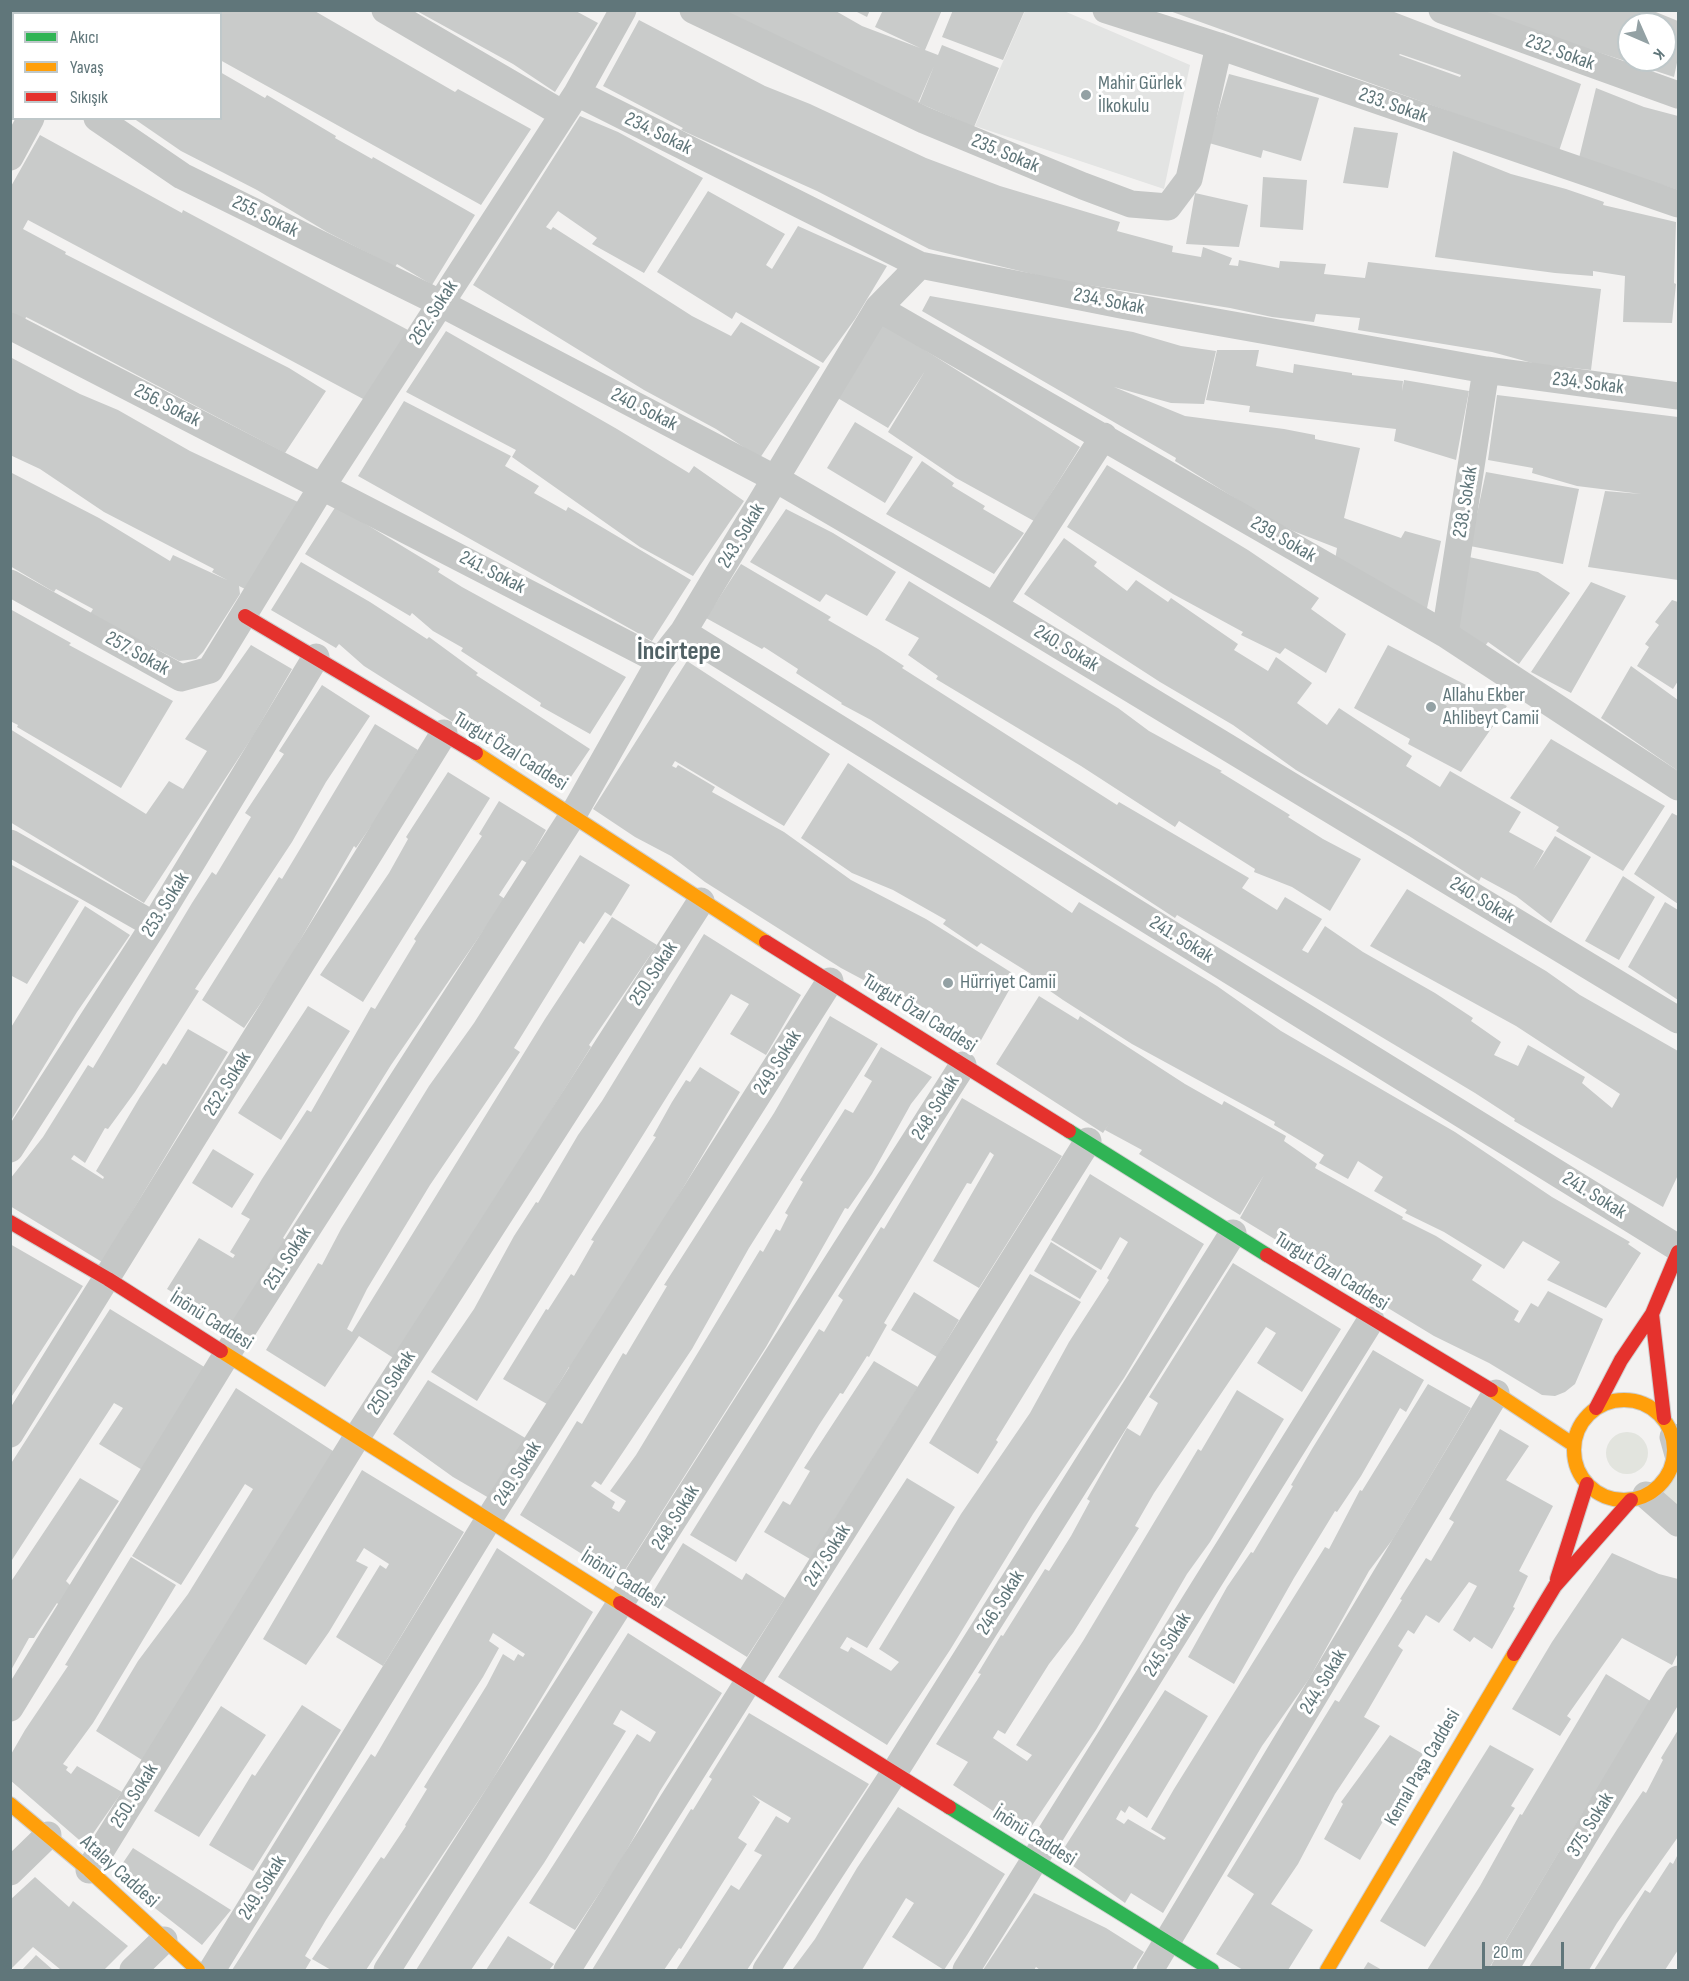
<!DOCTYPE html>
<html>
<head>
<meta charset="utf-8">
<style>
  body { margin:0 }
  #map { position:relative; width:1689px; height:1981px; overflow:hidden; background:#f3f2f1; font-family:"Sofia Sans Condensed",sans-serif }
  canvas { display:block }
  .frame { position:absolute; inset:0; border:12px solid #60767a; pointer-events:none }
  .legend { position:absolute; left:12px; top:12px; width:210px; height:108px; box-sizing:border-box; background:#fff; border:2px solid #bfc8ca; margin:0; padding:8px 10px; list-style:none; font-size:18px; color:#60767a }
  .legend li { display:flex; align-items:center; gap:12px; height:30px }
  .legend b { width:30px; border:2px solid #bfc8ca }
  .north { position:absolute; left:1617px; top:12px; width:60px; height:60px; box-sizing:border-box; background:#fff; border:2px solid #bfc8ca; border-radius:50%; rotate:135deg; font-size:16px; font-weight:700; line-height:24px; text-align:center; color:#60767a }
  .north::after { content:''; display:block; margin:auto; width:21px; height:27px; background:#93a1a4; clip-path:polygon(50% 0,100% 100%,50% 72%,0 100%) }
  .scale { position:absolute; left:1482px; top:1942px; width:82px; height:27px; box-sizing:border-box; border:3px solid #60767a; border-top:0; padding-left:8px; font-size:18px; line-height:21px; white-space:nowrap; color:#60767a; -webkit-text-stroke:4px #fff; paint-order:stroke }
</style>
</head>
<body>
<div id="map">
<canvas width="1689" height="1981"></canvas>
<div class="frame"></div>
<ul class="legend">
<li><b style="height:8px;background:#30b455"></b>Akıcı</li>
<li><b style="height:8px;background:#ff9f0a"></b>Yavaş</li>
<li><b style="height:8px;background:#e5322d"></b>Sıkışık</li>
</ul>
<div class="north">K</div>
<div class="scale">20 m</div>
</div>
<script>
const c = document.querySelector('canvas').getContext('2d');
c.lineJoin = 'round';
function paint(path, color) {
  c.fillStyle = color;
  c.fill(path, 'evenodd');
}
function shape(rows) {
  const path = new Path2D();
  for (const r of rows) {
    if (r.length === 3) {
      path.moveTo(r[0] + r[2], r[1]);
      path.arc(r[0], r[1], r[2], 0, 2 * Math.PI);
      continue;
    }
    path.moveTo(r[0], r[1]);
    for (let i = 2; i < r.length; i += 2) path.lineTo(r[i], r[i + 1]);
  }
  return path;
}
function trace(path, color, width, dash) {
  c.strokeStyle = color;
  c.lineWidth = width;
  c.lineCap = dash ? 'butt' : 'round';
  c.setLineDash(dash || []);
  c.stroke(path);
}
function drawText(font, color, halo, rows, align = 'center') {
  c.font = font + ' "Sofia Sans Condensed",sans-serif';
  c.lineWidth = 6;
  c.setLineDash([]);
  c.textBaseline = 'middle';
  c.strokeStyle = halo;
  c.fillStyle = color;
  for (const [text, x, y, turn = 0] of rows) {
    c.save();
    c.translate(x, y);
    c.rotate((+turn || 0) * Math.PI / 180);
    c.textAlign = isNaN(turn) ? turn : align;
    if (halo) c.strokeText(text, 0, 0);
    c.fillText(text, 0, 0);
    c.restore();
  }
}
const built = shape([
  [1025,11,1064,11,1190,65,1164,189,975,126]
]);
const green = shape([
  [1627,1453,21],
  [1677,1468,1678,1468,1678,1515,1653,1504,1663,1492]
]);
const building = shape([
  [10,10,70,10,68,14,14,14,14,34,10,32],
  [122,10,313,10,455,92,458,89,531,129,481,205,220,60,220,14,127,14],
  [415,10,574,10,598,23,555,92,513,64],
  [721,10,834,10,862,26,920,48,875,27,883,10,942,10,925,50,938,55,942,45,999,68,974,127,919,103,934,66,918,103],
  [853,10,870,10,867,17],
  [953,10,1025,10,1003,60,942,37],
  [1167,10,1389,10,1581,84,1559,151],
  [1400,54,1461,75,1460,77,1399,55],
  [1469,10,1651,10,1678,21,1678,58,1674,77],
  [1629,24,1665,24,1665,60,1629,60],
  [639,20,765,86,810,104,926,158,1000,186,1120,222,1117,231,1173,246,1172,252,1201,257,1203,247,1232,258,1229,265,1238,266,1239,260,1279,268,1280,261,1326,264,1324,274,1365,278,1368,262,1601,289,1591,370,1536,364,1492,352,1358,330,1360,318,1316,314,1314,322,1272,317,1230,308,1057,280,929,249,817,191,681,130,683,128,603,86],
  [220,72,265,98,267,95,336,136,335,138,372,159,373,157,475,215,432,285,397,264,395,267,327,232,257,190,181,151,133,118,220,118],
  [1229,74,1319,98,1301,161,1263,150,1261,158,1209,143],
  [1596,88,1644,107,1678,116,1678,190,1579,158],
  [10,93,14,95,14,118,10,123],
  [580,116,618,132,703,178,644,273,592,244,597,238,558,211,546,227,551,230,553,227,692,316,731,336,741,322,820,367,760,458,716,429,644,390,473,285],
  [1354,127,1398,133,1388,188,1343,183],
  [40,135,182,213,183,210,408,330,365,400,28,220,23,229,66,252,65,254,289,368,326,391,285,453,63,336,26,317,25,320,10,313,10,188],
  [1453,151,1511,174,1566,189,1604,202,1603,205,1676,222,1674,283,1676,284,1672,323,1623,322,1625,276,1593,271,1593,276,1555,273,1435,257],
  [1263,177,1307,180,1303,230,1260,227],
  [708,191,785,234,766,265,772,269,798,226,887,266,855,319,823,363,736,312,732,319,657,272],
  [1195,193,1248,205,1239,247,1186,244],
  [930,296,1133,332,1181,346,1216,351,1204,404,1171,403,1114,387,1185,416,1284,429,1315,435,1315,439,1360,448,1344,518,1401,538,1405,531,1441,541,1426,613,1335,560,1337,548,1293,531,1267,518,1175,461,1176,458,922,311],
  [880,322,1080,447,1034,521,956,478,888,432,925,371,888,428,836,397],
  [446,331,617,429,689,473,694,466,744,501,693,576,640,547,512,457,516,450,406,392],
  [1217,350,1259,350,1256,366,1293,373,1294,364,1352,373,1352,375,1403,381,1402,391,1404,380,1469,391,1456,460,1394,441,1396,429,1249,412,1250,406,1206,400],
  [10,357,80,394,118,410,190,451,298,502,245,589,239,586,240,594,203,652,196,659,179,661,90,614,93,609,56,589,54,592,10,566,10,472,99,518,170,561,173,555,227,580,212,572,214,569,104,512,40,469,10,455],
  [1497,395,1678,417,1678,580,1588,567,1605,491,1641,494,1577,486,1532,473,1533,468,1488,460],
  [404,401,511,456,505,466,539,486,534,493,566,511,568,507,691,580,652,641,358,476],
  [855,422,913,457,885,503,827,468],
  [922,461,954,483,952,486,985,506,983,509,1024,533,994,574,886,514],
  [1107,465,1248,550,1319,598,1311,609,1346,634,1326,673,1285,648,1280,654,1241,635,1243,632,1173,594,1067,527],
  [1486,472,1579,489,1563,564,1470,546],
  [336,506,440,569,438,572,462,587,626,677,590,734,540,706,541,703,461,651,463,648,433,631,412,613,410,616,305,554],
  [786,509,833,533,896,572,867,616,826,594,820,602,750,562],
  [1064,538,1097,562,1094,566,1127,591,1136,580,1168,602,1171,598,1238,644,1234,650,1268,671,1276,657,1312,683,1297,703,1327,725,1339,708,1412,756,1406,766,1440,787,1450,771,1521,812,1509,832,1544,851,1533,870,1555,836,1591,857,1551,923,1516,896,1481,877,1479,881,1409,836,1296,770,1233,725,1160,682,1024,594],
  [1469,557,1538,572,1570,593,1519,664,1488,642,1485,646,1457,627],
  [301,562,370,602,427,639,429,637,478,673,476,675,590,749,562,790,394,685,364,666,339,644,336,648,271,610],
  [741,564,831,617,828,620,878,649,904,666,902,668,1117,805,1119,802,1249,878,1242,888,1277,910,1285,897,1322,919,1302,950,1308,953,1325,926,1363,952,1435,993,1473,1018,1471,1021,1501,1042,1494,1055,1518,1066,1528,1045,1585,1077,1582,1083,1612,1108,1620,1094,1516,1026,1370,946,1407,889,1546,971,1580,995,1678,1051,1678,1175,1663,1207,1514,1121,1515,1119,1475,1093,1248,957,1177,915,1175,918,871,720,841,704,842,703,796,673,798,669,764,647,762,649,706,618],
  [909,581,1118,708,1149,731,1222,771,1220,772,1290,815,1288,817,1323,839,1361,859,1330,911,1292,887,1254,872,1255,869,1179,821,1175,827,1081,766,936,679,938,676,908,655,919,638,885,620],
  [1591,582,1626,596,1571,693,1531,672],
  [1672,600,1678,602,1678,681,1673,689,1637,666,1649,647,1645,644,1659,625,1655,622],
  [10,609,71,643,69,645,173,701,121,788,17,727,18,725,10,721],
  [251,645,292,669,253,736,144,903,10,822,10,729,146,814,169,781,183,789,207,751,185,739],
  [1388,645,1507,706,1461,772,1408,744,1410,739,1354,708],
  [687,661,830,754,784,826,675,761,672,766,676,768,678,765,715,787,712,792,784,832,851,880,926,919,1017,976,980,1042,841,968,705,882,671,856,635,837,593,809],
  [1631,666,1678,700,1678,771,1601,718],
  [322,685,370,716,326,782,292,842,195,989,199,991,135,1092,108,1129,105,1128,85,1163,74,1155,71,1159,103,1179,104,1177,96,1171,140,1097,163,1063,166,1065,188,1029,228,1052,102,1262,10,1206,10,1179,43,1137,88,1065,93,1068,192,903,212,872,216,875,251,817,245,813,284,754,279,751],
  [375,724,418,750,378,816,356,848,354,846,282,972,244,1028,202,1000,279,877,282,879],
  [1551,739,1665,806,1623,871,1556,831,1559,827,1510,798],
  [848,763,1072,913,1079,902,1217,986,1281,1031,1455,1132,1552,1197,1630,1242,1628,1244,1641,1253,1606,1308,1547,1280,1560,1262,1523,1241,1504,1269,1444,1232,1405,1213,1407,1210,1374,1191,1383,1177,1358,1161,1348,1179,1319,1163,1324,1155,1274,1125,1275,1122,1132,1044,1063,1000,1030,977,1031,974,981,943,977,947,943,924,946,920,893,890,852,873,801,838],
  [448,772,490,798,363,1002,320,975,389,873,408,839,406,837],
  [499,801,546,830,527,863,522,860,499,895,505,899,391,1065,283,1238,287,1241,226,1333,198,1315,202,1310,167,1289,199,1238,233,1258,235,1255,230,1252,250,1219,241,1214,262,1179,307,1110,311,1112,371,1007,375,1009,416,941,414,939,482,836,479,834],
  [1672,813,1678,816,1678,904,1634,874],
  [580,855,630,885,611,916,605,912,584,944,580,941,514,1048,520,1052,430,1185,367,1289,347,1329,352,1332,545,1019,612,917,657,945,589,1045,591,1047,395,1359,359,1336,325,1387,266,1350,318,1263,322,1265,341,1229,429,1086,474,1023],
  [10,864,79,901,27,984,10,975],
  [1623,876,1655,897,1619,960,1585,941],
  [1665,902,1678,910,1678,1000,1628,967],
  [85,906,130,935,77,1012,10,1122,10,1029],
  [704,934,801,995,766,1055,730,1034,749,1004,731,994,477,1401,431,1372,474,1309,514,1236,536,1202,538,1203,578,1135,602,1101],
  [1039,996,1078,1020,1080,1016,1185,1084,1222,1105,1224,1101,1286,1136,1284,1141,1317,1164,1315,1168,1403,1217,1402,1219,1436,1236,1482,1265,1472,1280,1519,1311,1514,1320,1519,1323,1531,1303,1538,1307,1548,1291,1603,1319,1575,1384,1565,1392,1555,1396,1542,1395,1489,1363,1434,1336,1240,1218,1264,1175,1240,1215,1139,1154,1142,1150,1105,1130,1110,1122,1103,1133,996,1064],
  [308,1006,350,1031,281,1140,238,1113],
  [830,1016,878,1044,749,1248,692,1349,601,1485,595,1481,591,1486,615,1502,612,1508,619,1512,626,1501,610,1491,636,1455,760,1250,763,1252,776,1229,780,1231,788,1215,785,1213,803,1182,800,1180,845,1109,853,1113,872,1081,864,1076,881,1047,932,1077,911,1104,872,1174,848,1209,845,1208,766,1347,620,1578,520,1515,577,1421,582,1424,623,1353,626,1355,667,1286,664,1285,774,1113],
  [700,1067,740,1092,575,1370,569,1367,547,1404,503,1379,546,1309,548,1310,571,1274,574,1276,594,1241,591,1240,656,1137,653,1136,672,1102,686,1080,690,1082],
  [962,1098,1062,1156,979,1288,933,1261,994,1155,990,1152,971,1184,967,1183,925,1254,884,1323,887,1325,869,1357,867,1356,843,1394,840,1393,819,1425,736,1562,690,1535,819,1329,824,1332,843,1300,838,1296,881,1227,884,1229],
  [213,1149,254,1174,232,1208,192,1183],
  [1090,1174,1204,1244,1124,1378,1033,1514,950,1650,887,1745,778,1677,907,1478,955,1507,867,1648,847,1637,840,1648,848,1652,851,1647,891,1671,899,1662,879,1649,961,1514,1030,1413,1069,1342,1109,1280,1107,1278,1128,1242,1120,1237,1101,1270,1051,1240],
  [1051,1242,1097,1271,1080,1299,1034,1271],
  [10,1244,83,1286,10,1399],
  [1233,1263,1341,1329,1302,1392,1257,1363,1276,1333,1266,1327,1154,1493,1135,1526,1139,1528,1073,1633,1049,1664,1005,1734,998,1730,993,1738,1027,1761,1032,1755,1016,1745,1083,1641,1198,1449,1201,1451,1237,1390,1284,1419,1210,1542,1187,1574,1096,1730,1027,1833,953,1785,968,1762,936,1744,981,1674,978,1673,1001,1635,1003,1636,1045,1569,1049,1571,1071,1536,1090,1501,1087,1499,1127,1428,1140,1436,1158,1403,1149,1397],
  [1030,1274,1081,1302,996,1440,998,1442,978,1474,929,1443],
  [914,1292,959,1320,937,1357,891,1330],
  [110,1309,206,1368,144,1471,99,1444,123,1408,114,1403,10,1563,10,1465],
  [1373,1350,1424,1380,1406,1412,1400,1408,1361,1476,1337,1512,1335,1511,1294,1578,1234,1684,1188,1657,1227,1587,1251,1552,1253,1553,1293,1486,1291,1485,1312,1449],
  [874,1361,918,1387,810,1559,764,1532,783,1501,790,1505,810,1471,804,1468],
  [428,1380,527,1439,489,1498,453,1477,393,1434],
  [1428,1384,1471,1408,1393,1539,1369,1571,1309,1679,1262,1746,1163,1913,1131,1893,1125,1903,1059,1856,1165,1690,1208,1716,1147,1818,1129,1806,1125,1813,1121,1810,1116,1819,1124,1824,1128,1819,1164,1840,1166,1838,1151,1829,1174,1789,1325,1547,1329,1549,1360,1490,1362,1491],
  [236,1388,336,1453,142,1760,96,1731,138,1661,188,1594,253,1489,245,1484,181,1585,132,1556],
  [1500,1429,1529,1446,1506,1480,1553,1506,1519,1571,1528,1576,1513,1607,1515,1608,1492,1649,1474,1637,1470,1642,1453,1630,1477,1586,1469,1582,1439,1623,1426,1615,1414,1634,1408,1630,1398,1646,1403,1650,1364,1717,1380,1726,1335,1794,1298,1864,1271,1904,1313,1930,1288,1970,1243,1970,1216,1954,1254,1894,1227,1876,1335,1700,1339,1702,1402,1600,1400,1599,1426,1558,1431,1561,1454,1522,1449,1519],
  [362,1470,464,1532,383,1666,336,1637,380,1565,386,1569,389,1564,364,1548,356,1561,368,1567,329,1632,306,1665,263,1639],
  [80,1478,119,1501,66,1581,71,1586,59,1605,57,1603,34,1638,29,1638,10,1672,10,1583],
  [683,1543,742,1580,746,1573,785,1598,747,1657,650,1597],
  [497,1548,593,1612,491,1782,366,1970,331,1970,312,1959,381,1857,384,1859,406,1826,405,1825,427,1789,424,1787,487,1685,503,1654,514,1661,518,1654,523,1657,525,1654,493,1633,489,1641,499,1648,483,1677,326,1920,305,1956,311,1960,305,1970,232,1970,371,1754,375,1757],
  [1612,1553,1659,1574,1678,1579,1678,1653,1672,1665,1622,1638,1567,1716,1571,1719,1560,1736,1512,1709,1552,1642],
  [131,1557,176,1585,93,1723,63,1764,68,1767,66,1770,71,1774,77,1766,122,1792,85,1845,10,1780,10,1756,25,1730,68,1666,65,1665],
  [628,1633,722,1693,660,1791,620,1862,575,1930,529,1903,637,1734,650,1742,656,1732,621,1710,613,1724,626,1731,544,1863,471,1970,416,1970],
  [1606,1674,1652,1702,1588,1804,1488,1970,1427,1970,1480,1886,1520,1814,1522,1815],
  [302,1705,341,1730,253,1871,209,1845,252,1774,255,1776],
  [221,1706,266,1735,199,1837,154,1811],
  [749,1713,869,1784,747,1970,676,1970,731,1885,739,1890,762,1855,754,1851,776,1816,788,1823,791,1818,752,1795,760,1802,738,1838,747,1844,681,1949,679,1948,664,1970,592,1970,691,1809,693,1810,712,1779,709,1777],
  [1678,1730,1678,1837,1617,1923,1589,1970,1527,1970,1618,1828,1643,1791,1646,1793,1663,1760,1661,1758],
  [1390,1735,1423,1754,1360,1860,1324,1839,1343,1804,1341,1802],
  [1490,1745,1534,1769,1511,1806,1515,1808,1425,1947,1380,1921],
  [898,1807,1005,1874,967,1935,944,1970,892,1937,914,1903,906,1898,862,1970,792,1970,815,1939,857,1868],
  [133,1848,231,1910,202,1945,114,1876],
  [1678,1854,1678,1950,1665,1970,1594,1970,1645,1890,1650,1893,1670,1862,1673,1864],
  [35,1877,69,1907,73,1901,128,1946,104,1970,61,1970,33,1947,10,1970,10,1900],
  [1034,1893,1106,1928,1144,1952,1132,1970,1040,1970,1036,1967,1034,1970,983,1970],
  [508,1936,554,1964,549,1970,486,1970],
  [36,1955,53,1970,22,1970],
  [1368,1962,1382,1970,1363,1970]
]);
const street = shape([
  [385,10,563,114],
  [693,10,924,120,1083,186,1131,204,1168,207,1189,179,1219,46],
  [1106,10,1219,46,1678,204],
  [1442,10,1678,95],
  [92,14,94,10],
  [10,61,14,63],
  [577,93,920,265,1121,305,1486,370,1678,396],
  [97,118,182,176,440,303,776,479,994,606,1678,1020],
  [10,157,31,118],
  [878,308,1445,634,1678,787],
  [10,326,660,661],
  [10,583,181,678,210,670,323,485,577,93,623,10],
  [994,606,1104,436],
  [683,632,1678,1248],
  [1445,634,1486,370],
  [10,843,154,925],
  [10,1149,154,925,316,657],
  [10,1434,444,733],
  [1673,1437,1678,1455],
  [1646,1495,1678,1523],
  [10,1708,227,1354,573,815,660,661,683,632,878,308,920,265],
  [89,1870,357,1437,701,901],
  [10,1872,48,1835],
  [133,1970,164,1940],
  [212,1970,489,1519,830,981],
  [387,1970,963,1065],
  [567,1970,1088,1141],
  [766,1970,894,1773,1233,1233],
  [966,1970,1371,1320],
  [1150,1970,1496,1393],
  [1504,1970,1678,1679]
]);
const fast = shape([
  [1069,1131,1267,1255],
  [949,1807,1212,1970]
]);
const slow = shape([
  [476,753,766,942],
  [221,1351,620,1603],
  [1491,1390,1574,1445],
  [1624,1450,50],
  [10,1804,89,1870,198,1970],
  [1327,1970,1514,1654]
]);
const jam = shape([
  [245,616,476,753],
  [766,942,1069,1131],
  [10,1222,108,1279,221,1351],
  [1267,1255,1491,1390],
  [1652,1314,1664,1418],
  [1596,1408,1621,1360,1652,1314,1678,1252],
  [1557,1579,1587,1484],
  [620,1603,949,1807],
  [1514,1654,1555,1586,1631,1500]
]);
const markers = [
  [1086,95,6,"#93a1a4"],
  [1431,707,6,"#93a1a4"],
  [948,983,6,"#93a1a4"]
];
const streetNames = [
  ["232. Sokak",1560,53,20],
  ["233. Sokak",1393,106,19],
  ["234. Sokak",658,134,26],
  ["235. Sokak",1005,154,23],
  ["255. Sokak",265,217,26],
  ["234. Sokak",1109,302,11],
  ["262. Sokak",434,313,-57],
  ["234. Sokak",1588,384,7],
  ["256. Sokak",167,406,27],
  ["240. Sokak",644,410,27],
  ["238. Sokak",1466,502,-81],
  ["243. Sokak",742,536,-59],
  ["239. Sokak",1283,540,30],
  ["241. Sokak",492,573,27],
  ["240. Sokak",1066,649,31],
  ["257. Sokak",137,654,29],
  ["Turgut Özal Caddesi",510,752,32],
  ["240. Sokak",1482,901,31],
  ["253. Sokak",166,905,-58],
  ["241. Sokak",1181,940,32],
  ["250. Sokak",654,974,-57],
  ["Turgut Özal Caddesi",919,1014,32],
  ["249. Sokak",778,1063,-58],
  ["252. Sokak",228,1084,-58],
  ["248. Sokak",936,1108,-58],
  ["241. Sokak",1594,1196,32],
  ["251. Sokak",288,1259,-57],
  ["Turgut Özal Caddesi",1331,1272,32],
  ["İnönü Caddesi",211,1321,32],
  ["250. Sokak",392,1383,-57],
  ["249. Sokak",518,1474,-58],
  ["248. Sokak",676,1518,-58],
  ["247. Sokak",828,1556,-58],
  ["İnönü Caddesi",622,1580,32],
  ["246. Sokak",1001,1603,-58],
  ["245. Sokak",1168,1645,-58],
  ["244. Sokak",1324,1682,-59],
  ["Kemal Paşa Caddesi",1423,1768,-60],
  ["250. Sokak",135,1796,-58],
  ["375. Sokak",1591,1825,-59],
  ["İnönü Caddesi",1034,1837,32],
  ["Atalay Caddesi",119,1872,42],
  ["249. Sokak",263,1888,-58]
];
const poiNames = [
  ["Mahir Gürlek",1098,84],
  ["İlkokulu",1098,107],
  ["Allahu Ekber",1443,696],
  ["Ahlibeyt Camii",1443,719],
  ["Hürriyet Camii",960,983]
];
const districtNames = [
  ["İncirtepe",679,652]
];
paint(built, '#e3e4e3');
paint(green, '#e2e4de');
paint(building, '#c9cbca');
trace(fast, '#cecfcf', 16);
trace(slow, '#cecfcf', 16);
trace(jam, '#cecfcf', 16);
trace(street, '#c5c7c6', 27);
trace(fast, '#30b455', 14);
trace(slow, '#ff9f0a', 14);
trace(jam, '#e5322d', 14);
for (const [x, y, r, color] of markers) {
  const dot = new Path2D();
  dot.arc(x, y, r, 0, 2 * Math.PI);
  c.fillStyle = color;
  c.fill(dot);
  trace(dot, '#fff', 2);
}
drawText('20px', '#60767a', '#fff', streetNames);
drawText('20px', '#60767a', '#fff', poiNames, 'left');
drawText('bold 26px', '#516266', '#fff', districtNames);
</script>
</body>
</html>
